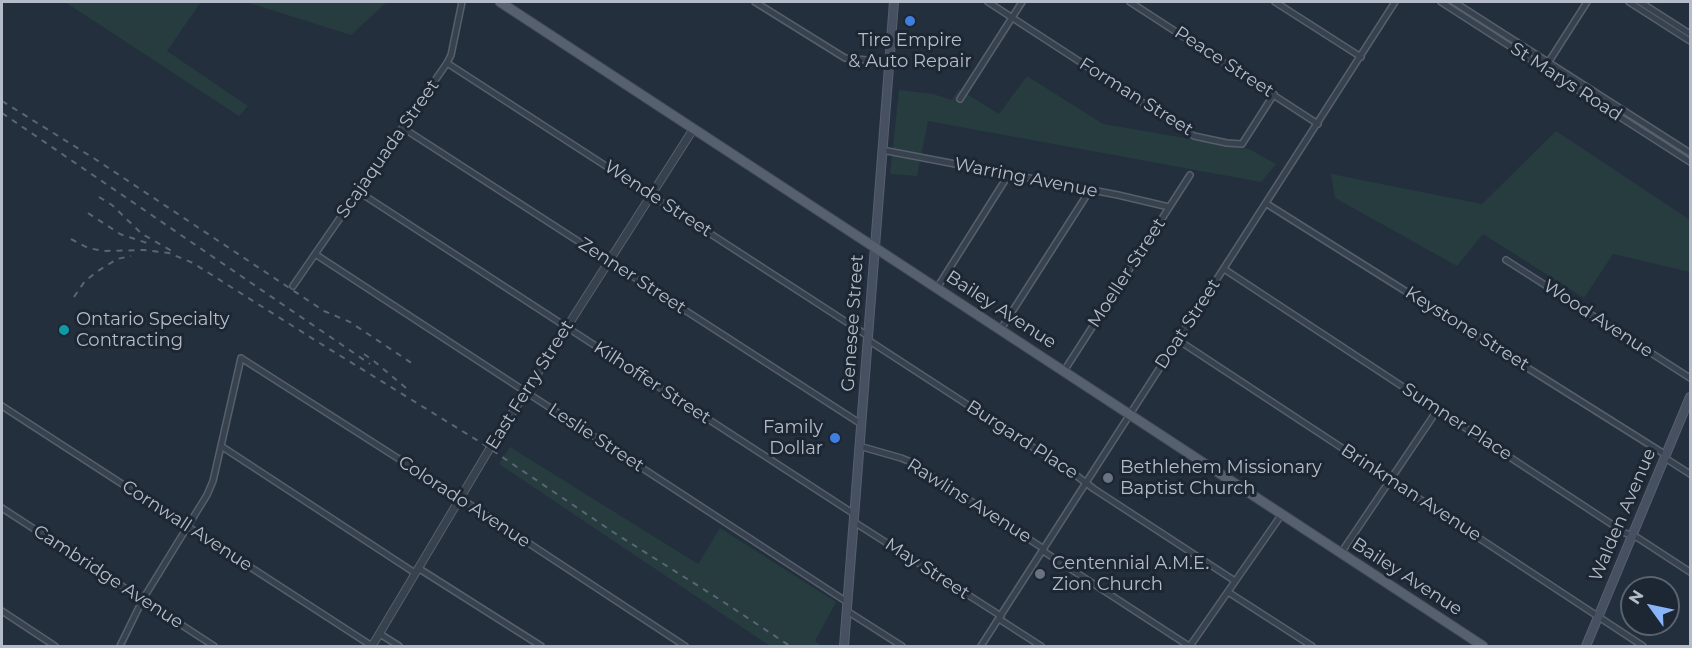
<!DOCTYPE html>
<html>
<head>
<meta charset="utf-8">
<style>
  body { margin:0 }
  #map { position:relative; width:1692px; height:648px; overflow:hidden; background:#242f3e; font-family:Montserrat,sans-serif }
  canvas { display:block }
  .frame { position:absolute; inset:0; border:3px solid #b4bcc9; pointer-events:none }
  .north { position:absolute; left:1620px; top:576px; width:60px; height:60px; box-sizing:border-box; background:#1d2633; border:2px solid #59626f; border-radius:50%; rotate:303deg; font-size:16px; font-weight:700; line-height:24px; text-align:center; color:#b4bcc9 }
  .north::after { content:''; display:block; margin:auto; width:21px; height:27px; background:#8ab4f8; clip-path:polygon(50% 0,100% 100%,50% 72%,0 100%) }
</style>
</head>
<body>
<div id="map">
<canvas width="1692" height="648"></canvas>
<div class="frame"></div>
<div class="north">N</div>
</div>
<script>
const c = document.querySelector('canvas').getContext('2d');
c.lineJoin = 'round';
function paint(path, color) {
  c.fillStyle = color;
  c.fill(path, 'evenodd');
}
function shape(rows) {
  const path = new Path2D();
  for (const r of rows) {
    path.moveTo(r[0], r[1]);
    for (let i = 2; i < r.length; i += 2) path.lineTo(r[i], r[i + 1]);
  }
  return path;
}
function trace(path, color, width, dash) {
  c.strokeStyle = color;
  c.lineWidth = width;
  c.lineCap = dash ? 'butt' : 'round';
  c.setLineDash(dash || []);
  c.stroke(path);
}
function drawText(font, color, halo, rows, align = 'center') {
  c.font = font + ' Montserrat,sans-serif';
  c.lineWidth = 6;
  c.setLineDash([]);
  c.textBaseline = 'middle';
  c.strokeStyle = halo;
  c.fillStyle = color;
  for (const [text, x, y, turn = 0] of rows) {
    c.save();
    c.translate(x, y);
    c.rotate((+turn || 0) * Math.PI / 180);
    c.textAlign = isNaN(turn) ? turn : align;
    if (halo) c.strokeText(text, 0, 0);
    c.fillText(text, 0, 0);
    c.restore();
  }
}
const green = shape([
  [65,2,201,2,167,51,248,106,239,116],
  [246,2,387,2,351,35],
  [1027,76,1103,124,1249,149,1276,164,1261,182,928,121,917,176,890,174,899,90,933,94,952,100,959,89,999,114],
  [1556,131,1690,220,1690,272,1613,254,1584,298,1483,234,1457,266,1335,198,1331,174,1482,204],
  [510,447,698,564,720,528,836,602,815,641,822,646,770,646,499,464]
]);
const minor = shape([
  [755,2,845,58,889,62],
  [988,2,1194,136,1227,143,1242,144,1274,94],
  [1130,2,1318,124],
  [1275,2,1361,57],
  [1441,2,1690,162],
  [1454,2,1690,153],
  [1629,2,1690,41],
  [1640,2,1690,34],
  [447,63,868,336],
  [1548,63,1587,2],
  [960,99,1022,2],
  [403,128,861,424],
  [882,150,1118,195,1169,207],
  [359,192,854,514],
  [1267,204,1666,455],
  [315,254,847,602],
  [1506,260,1690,378],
  [1224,269,1625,533,1638,538,1690,572],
  [293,286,447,63,451,55,462,2],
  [937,288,1009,174],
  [1001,329,1090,190],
  [868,340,1077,476,1094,489,1235,581],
  [1178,340,1643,646],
  [1064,371,1190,175],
  [2,406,372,646],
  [221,446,415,573],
  [859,446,901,458,911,462,1044,549],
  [1665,458,1690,474],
  [2,508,214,646],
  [854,522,1001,616],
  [1043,551,1189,646],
  [1341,553,1438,409],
  [418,568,541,646],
  [1228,592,1312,646],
  [2,611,55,646],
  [847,611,902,646],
  [999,619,1041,646],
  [380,634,399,646],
  [120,646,143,599,207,495,213,481,241,358,460,498,685,646],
  [981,646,1395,2],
  [1190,646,1282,514]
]);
const tertiary = shape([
  [372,646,493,443,694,128]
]);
const secondary = shape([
  [844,646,894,2],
  [1586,646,1690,397]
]);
const primary = shape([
  [500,2,1483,646]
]);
const rail = shape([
  [2,101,95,159,324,311,350,322,416,366],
  [2,113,370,364],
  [99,197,112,205,142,234,172,251],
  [88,213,120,234,150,244],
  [71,239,88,248,104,251,144,250,169,253,193,263,318,342,480,442,613,532,719,599,790,646],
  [74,297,85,281,98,271,117,259,131,256],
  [364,354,375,362,406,388]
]);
const markers = [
  [910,21,6,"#3f7fe0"],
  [64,330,6,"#0f9aa8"],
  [835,438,6,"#3f7fe0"],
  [1108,478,6,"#6b7280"],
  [1040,574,6,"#6b7280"]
];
const poiNames = [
  ["Tire Empire",910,41,"center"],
  ["& Auto Repair",910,62,"center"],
  ["Ontario Specialty",76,320],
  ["Contracting",76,341],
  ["Family",823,428,"right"],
  ["Dollar",823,449,"right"],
  ["Bethlehem Missionary",1120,468],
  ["Baptist Church",1120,489],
  ["Centennial A.M.E.",1052,564],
  ["Zion Church",1052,585]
];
const streetNames = [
  ["Peace Street",1224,62,33],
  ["St Marys Road",1566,82,33],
  ["Forman Street",1136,97,32],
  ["Scajaquada Street",388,149,-55],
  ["Warring Avenue",1026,178,11],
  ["Wende Street",658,199,33],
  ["Moeller Street",1127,273,-57],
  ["Zenner Street",632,276,33],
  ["Bailey Avenue",1001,310,33],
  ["Wood Avenue",1598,319,33],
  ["Genesee Street",853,323,-86],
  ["Doat Street",1188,324,-57],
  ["Keystone Street",1467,329,32],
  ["Kilhoffer Street",652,383,33],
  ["East Ferry Street",530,385,-58],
  ["Sumner Place",1457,422,33],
  ["Leslie Street",596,438,33],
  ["Burgard Place",1022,440,33],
  ["Brinkman Avenue",1411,493,33],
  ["Rawlins Avenue",969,501,32],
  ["Colorado Avenue",464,502,33],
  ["Walden Avenue",1623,515,-67],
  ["Cornwall Avenue",187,526,33],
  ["May Street",927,569,33],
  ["Cambridge Avenue",108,577,33],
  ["Bailey Avenue",1407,577,33]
];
paint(green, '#263c3f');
trace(minor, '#565f6c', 8);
trace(tertiary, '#565f6c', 9);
trace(secondary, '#565f6c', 10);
trace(primary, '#414a57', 11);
trace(minor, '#38414e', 5);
trace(tertiary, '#38414e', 7);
trace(secondary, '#465061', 8);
trace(primary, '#56606e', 9);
trace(rail, '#5a6575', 2, [6, 6]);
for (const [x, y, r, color] of markers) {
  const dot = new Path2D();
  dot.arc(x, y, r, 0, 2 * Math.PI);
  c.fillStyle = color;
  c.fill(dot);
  trace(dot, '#1d2633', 2);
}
drawText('18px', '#b4bcc9', '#1d2633', poiNames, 'left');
drawText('18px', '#b4bcc9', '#1d2633', streetNames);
</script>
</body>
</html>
